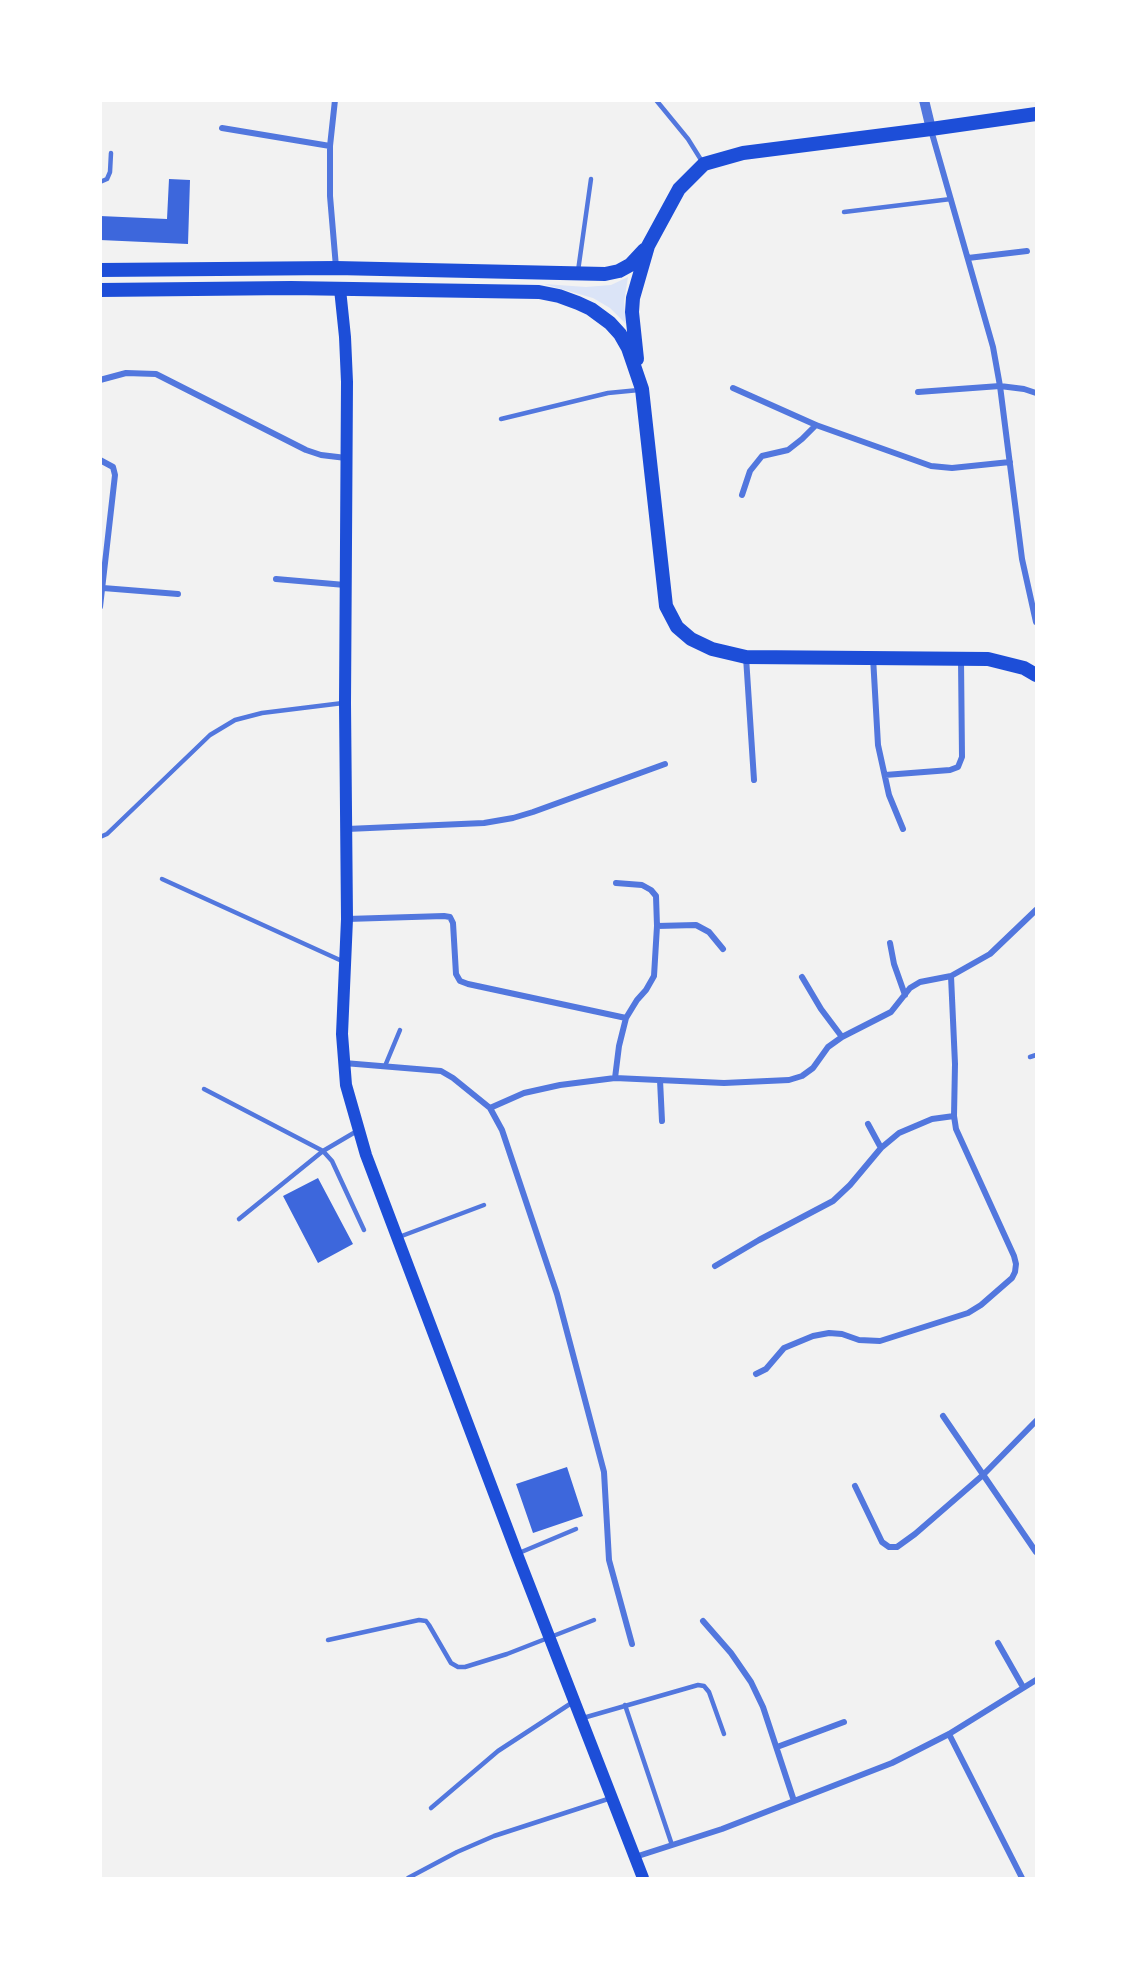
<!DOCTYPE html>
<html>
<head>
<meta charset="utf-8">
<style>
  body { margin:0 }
  #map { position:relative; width:1137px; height:1979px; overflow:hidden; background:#f2f2f2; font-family:"PT Sans",sans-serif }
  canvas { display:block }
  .frame { position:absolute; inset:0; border:102px solid #fff; pointer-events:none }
</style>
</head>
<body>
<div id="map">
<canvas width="1137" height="1979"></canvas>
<div class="frame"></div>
</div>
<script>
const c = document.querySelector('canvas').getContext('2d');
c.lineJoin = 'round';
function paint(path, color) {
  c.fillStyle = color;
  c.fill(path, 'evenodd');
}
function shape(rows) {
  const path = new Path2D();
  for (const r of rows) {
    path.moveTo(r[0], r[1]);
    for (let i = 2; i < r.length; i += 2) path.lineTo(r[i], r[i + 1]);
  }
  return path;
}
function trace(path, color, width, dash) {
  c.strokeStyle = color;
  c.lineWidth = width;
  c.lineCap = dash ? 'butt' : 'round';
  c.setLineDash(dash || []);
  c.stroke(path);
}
const green = shape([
  [628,277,624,302,626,324,610,308,593,298,544,284,586,287,611,285]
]);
const building = shape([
  [169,179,190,180,188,244,100,240,100,216,167,219],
  [318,1178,353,1244,318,1263,283,1196],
  [567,1467,583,1516,533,1533,516,1484]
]);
const service = shape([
  [656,100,688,139,703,163],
  [100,182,107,179,110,172,111,153],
  [844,212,951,199],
  [578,271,591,179],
  [501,419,608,393,639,390],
  [100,837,107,834,210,735,235,720,262,713,343,703],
  [162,879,342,961],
  [1030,1057,1036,1055],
  [385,1066,400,1030],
  [204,1089,323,1151,332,1161,364,1230],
  [239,1219,323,1151,357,1131],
  [399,1237,484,1205],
  [519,1553,576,1529],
  [328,1640,419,1620,426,1621,429,1625,451,1663,458,1667,465,1667,507,1654,594,1620],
  [625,1705,672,1845],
  [583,1718,698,1685,704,1686,709,1692,724,1734],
  [431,1808,498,1751,573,1702],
  [408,1878,457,1852,494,1836,611,1798]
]);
const minor = shape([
  [335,100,330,146,330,196,336,267],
  [222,128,330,146],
  [931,130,993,347,1000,386,1022,559,1036,622],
  [968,258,1027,251],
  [100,380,126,373,156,374,306,450,321,455,346,458],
  [733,388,816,425,931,466,952,468,1010,462],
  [918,392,1000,386,1024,389,1036,393],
  [100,460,113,467,115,475,100,607],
  [742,495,750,471,762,456,788,450,802,439,816,425],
  [276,579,345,585],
  [103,588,178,594],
  [746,657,754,780],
  [873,657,878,745,889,795,903,829],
  [885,775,950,770,958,767,962,757,961,660],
  [347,829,484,823,513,818,533,812,665,764],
  [347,919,444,916,450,917,453,923,456,974,460,981,468,984,626,1018],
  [657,926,696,925,709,932,723,949],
  [890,943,894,964,905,995],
  [802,977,821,1009,842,1037],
  [344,1063,441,1071,453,1078,490,1108,502,1130,557,1294,604,1472,609,1560,632,1644],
  [615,1078,619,1046,626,1018,637,1000,646,990,654,976,657,926,656,896,651,890,642,885,616,883],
  [660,1080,662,1121],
  [490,1108,524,1093,560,1085,615,1078,724,1083,789,1080,802,1076,813,1068,828,1047,842,1037,891,1012,910,988,920,982,951,976,990,954,1036,910],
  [868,1124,881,1148],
  [715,1266,759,1240,833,1201,850,1185,881,1148,899,1133,932,1119,954,1116],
  [756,1374,766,1369,784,1348,813,1336,829,1333,842,1334,859,1340,880,1341,968,1313,981,1305,1012,1278,1015,1272,1016,1264,1014,1256,956,1129,954,1116,955,1064,951,976],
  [943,1416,1036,1552],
  [855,1486,882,1542,889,1547,897,1547,915,1534,983,1475,1036,1421],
  [703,1621,731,1653,751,1682,763,1707,794,1801],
  [998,1643,1023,1687],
  [949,1734,1022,1878],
  [777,1747,844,1722],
  [635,1857,722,1829,892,1763,949,1734,1036,1680]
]);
const tertiary = shape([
  [924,100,931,129]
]);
const secondary = shape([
  [340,289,345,337,347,382,345,703,347,919,342,1034,346,1085,366,1155,517,1554,643,1878]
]);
const primary = shape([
  [100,270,336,268,605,274,619,271,630,265,644,250],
  [100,290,291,288,539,292,559,296,578,303,591,309,610,323,620,334,628,348,642,389,666,606,677,627,691,639,712,649,746,657,988,659,1024,668,1036,675],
  [637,359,632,312,633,298,648,246,679,189,704,164,743,153,931,129,1036,114]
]);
paint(green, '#dbe4f7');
paint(building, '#3d67dc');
trace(service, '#5277de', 4.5);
trace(minor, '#5277de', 6);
trace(tertiary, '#5277de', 10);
trace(secondary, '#1d4ed8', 12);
trace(primary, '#1d4ed8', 14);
</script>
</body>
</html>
